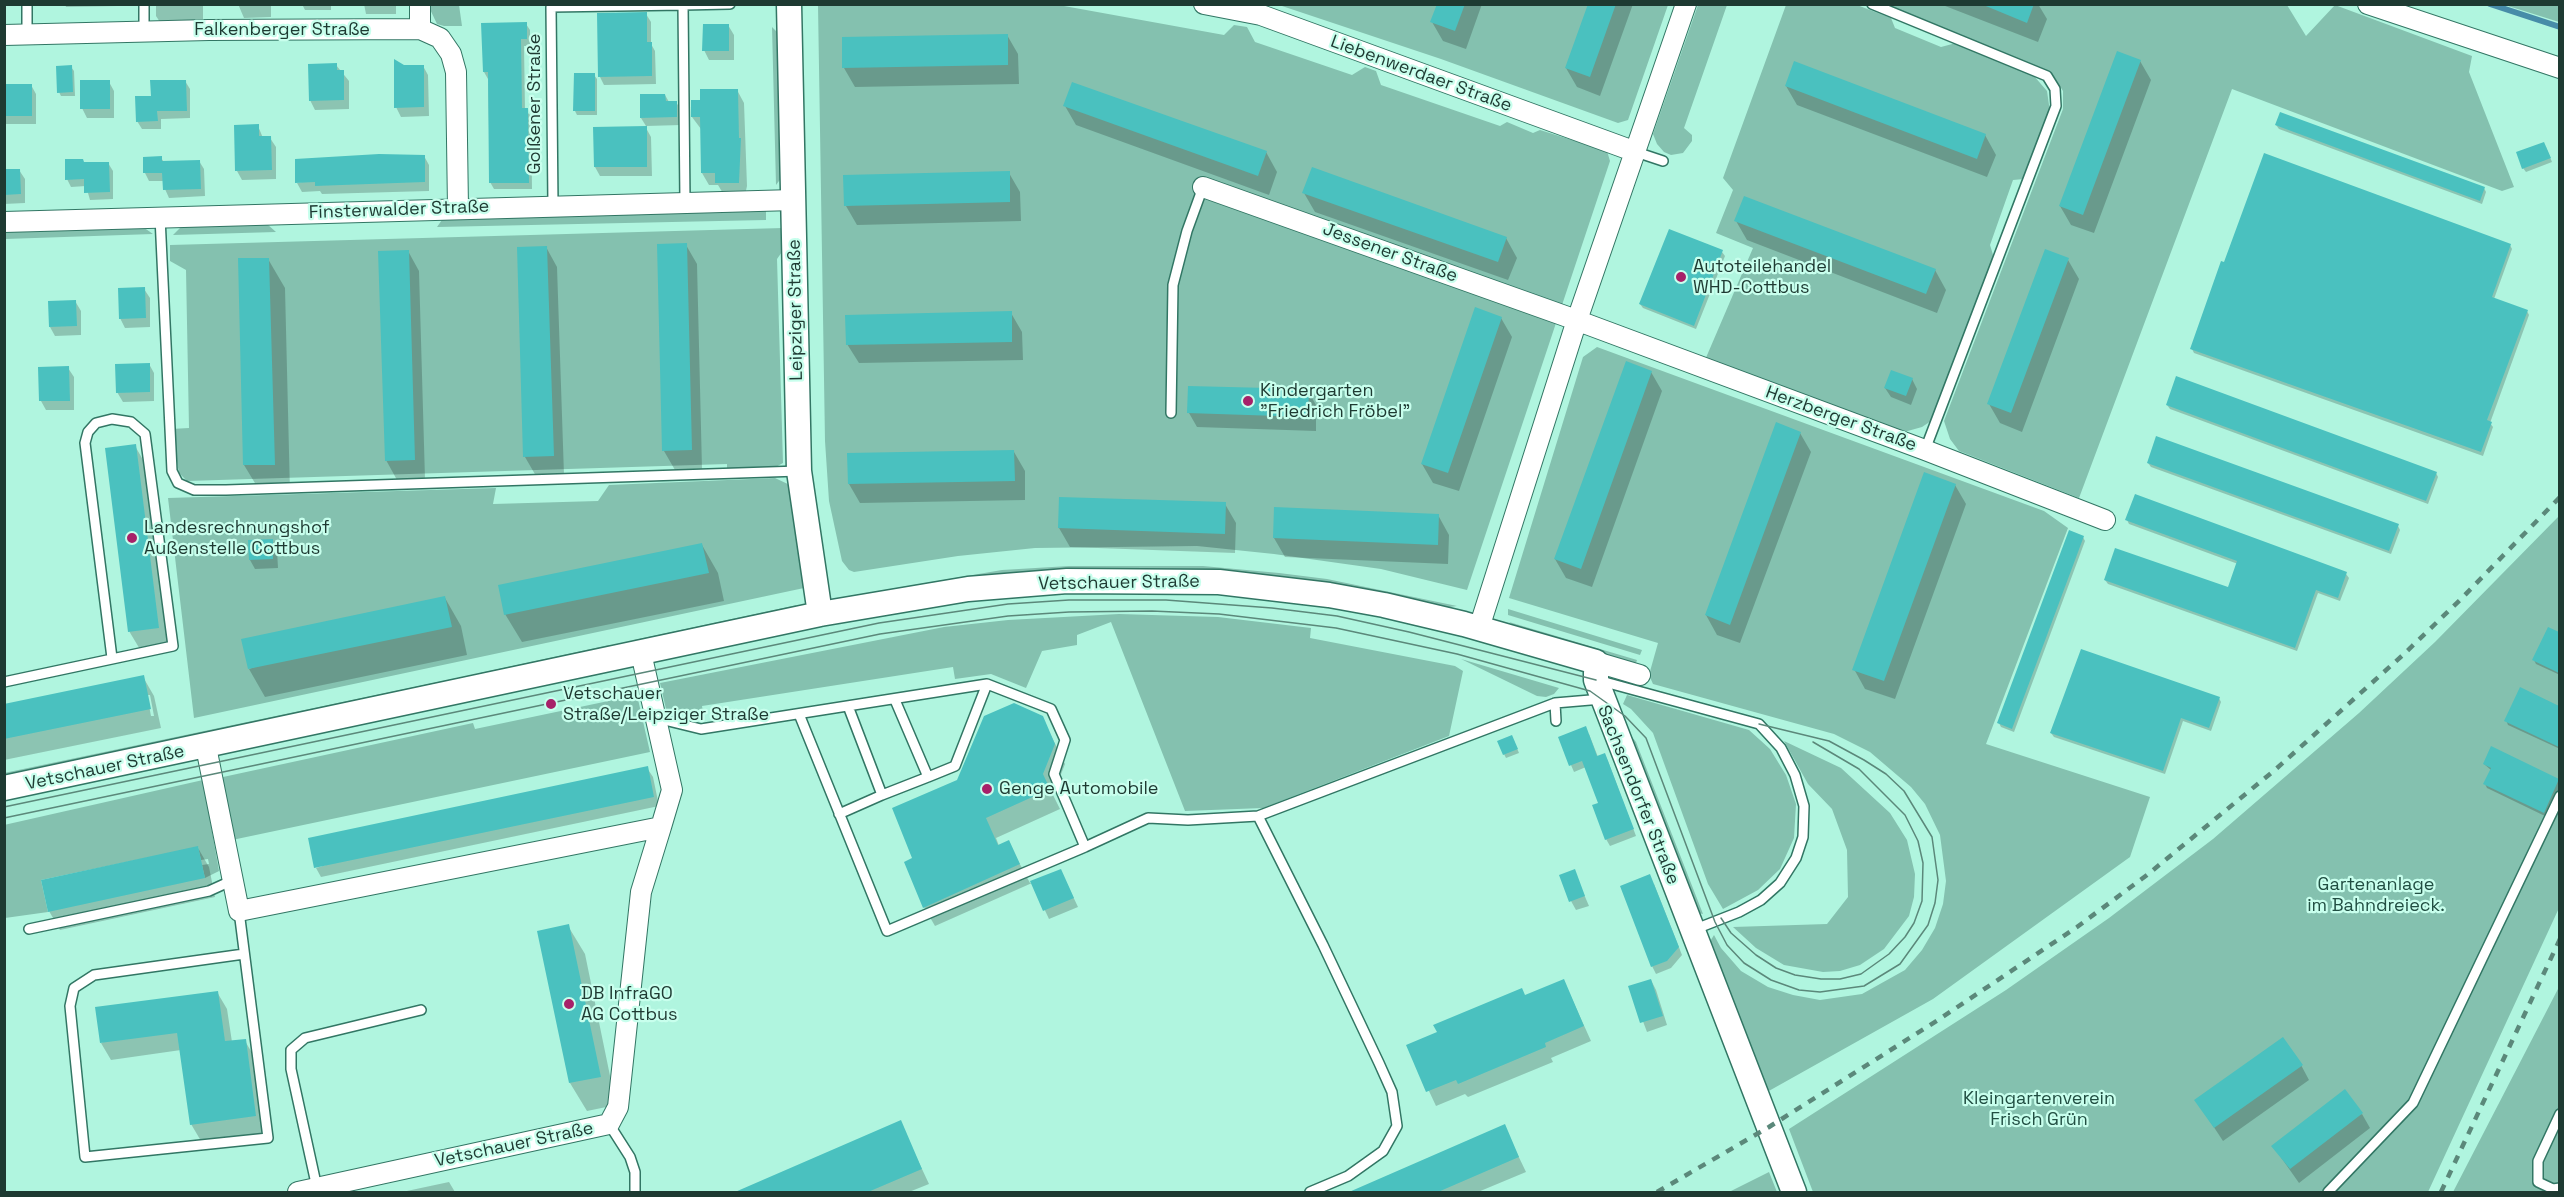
<!DOCTYPE html>
<html>
<head>
<meta charset="utf-8">
<style>
  body { margin:0 }
  #map { position:relative; width:2564px; height:1197px; overflow:hidden; background:#b0f5df; font-family:"Space Grotesk",sans-serif }
  canvas { display:block }
  .frame { position:absolute; inset:0; border:6px solid #1e3a32; pointer-events:none }
</style>
</head>
<body>
<div id="map">
<canvas width="2564" height="1197"></canvas>
<div class="frame"></div>
</div>
<script>
const c = document.querySelector('canvas').getContext('2d');
c.lineJoin = 'round';
function paint(path, color) {
  c.fillStyle = color;
  c.fill(path, 'evenodd');
}
function shape(rows) {
  const path = new Path2D();
  for (const r of rows) {
    path.moveTo(r[0], r[1]);
    for (let i = 2; i < r.length; i += 2) path.lineTo(r[i], r[i + 1]);
  }
  return path;
}
function trace(path, color, width, dash) {
  c.strokeStyle = color;
  c.lineWidth = width;
  c.lineCap = dash ? 'butt' : 'round';
  c.setLineDash(dash || []);
  c.stroke(path);
}
function drawText(font, color, halo, rows, align = 'center') {
  c.font = font + ' "Space Grotesk",sans-serif';
  c.lineWidth = 4.5;
  c.setLineDash([]);
  c.textBaseline = 'middle';
  c.strokeStyle = halo;
  c.fillStyle = color;
  for (const [text, x, y, turn = 0] of rows) {
    c.save();
    c.translate(x, y);
    c.rotate((+turn || 0) * Math.PI / 180);
    c.textAlign = isNaN(turn) ? turn : align;
    if (halo) c.strokeText(text, 0, 0);
    c.fillText(text, 0, 0);
    c.restore();
  }
}
const green = shape([
  [1053,4,1224,35,1234,25,1247,27,1255,42,1352,75,1365,67,1376,71,1381,85,1500,126,1507,122,1533,133,1540,130,1607,151,1610,161,1467,590,1381,569,1274,554,1197,546,1035,548,958,556,854,572,849,570,842,561,829,501,825,441,818,5],
  [428,5,459,5,462,26,444,26,437,24],
  [1279,5,1668,5,1628,120,1618,123,1441,59],
  [1698,5,1727,5,1684,128,1692,135,1692,141,1683,153,1671,155,1664,152,1657,144,1653,134],
  [1786,5,1857,5,1891,18,1895,28,1941,47,1956,43,2023,70,2034,76,2047,91,2050,112,2024,179,2013,180,1990,245,1994,258,1934,419,1922,427,1904,432,1705,360,1753,248,1716,233,1733,190,1723,178],
  [1882,5,2287,5,2306,36,2335,5,2472,56,2469,72,2514,187,2502,191,2232,89,2079,498,1959,451,1950,439,1944,421,2063,109,2063,91,2052,74],
  [2505,5,2559,5,2559,22],
  [772,27,781,36,782,177,776,185],
  [766,210,766,220,437,227,444,217],
  [267,224,276,232,173,235,181,227],
  [143,227,153,234,5,239,4,231],
  [783,228,784,249,777,259,783,463,774,468,727,470,727,464,187,481,179,473,171,429,189,428,186,270,170,261,170,245],
  [1597,347,2044,511,2068,528,1986,744,2150,797,2130,857,1933,999,1767,1092,1709,943,1714,935,1721,948,1741,971,1768,987,1793,995,1820,1000,1862,994,1905,970,1922,950,1935,928,1943,904,1946,881,1940,835,1925,804,1911,787,1870,752,1834,734,1653,684,1649,675,1658,643,1509,598,1583,357],
  [775,478,792,486,804,588,194,718,168,498,496,488,493,504,598,501,609,485],
  [2559,516,2559,908,2428,1192,1813,1192,1789,1129,2006,990,2109,918,2213,839,2359,713,2435,642],
  [1069,566,1203,566,1279,573,1327,579,1457,606,1443,608,1328,584,1203,571,844,597,1002,570],
  [797,605,787,613,639,644,634,640],
  [1508,609,1642,650,1640,655,1508,615],
  [1119,614,1218,617,1311,628,1310,638,1455,666,1463,671,1449,736,1263,808,1185,811,1111,622,1077,635,1077,645,1042,651,1026,688,991,674,955,679,953,667,702,706,704,719,666,709,660,683,944,627,1008,620],
  [1509,622,1637,660,1636,663,1517,628],
  [609,645,612,649,480,678,480,673],
  [1461,659,1559,688,1554,694,1546,697,1537,696],
  [457,678,459,682,5,778,4,773],
  [637,695,650,752,232,840,222,784,223,777,473,723,475,729],
  [1627,695,1749,730,1770,749,1786,775,1796,804,1794,838,1780,869,1758,890,1723,909,1708,884,1653,733,1631,709,1623,704],
  [1622,724,1636,742,1703,914,1694,912],
  [1784,741,1841,768,1890,813,1907,840,1915,874,1914,897,1909,916,1884,949,1860,965,1840,971,1823,972,1784,965,1756,948,1733,927,1827,924,1848,897,1847,850,1832,809,1808,784],
  [203,780,219,871,205,878,202,865,209,864,208,859,201,860,198,847,41,880,48,912,5,918,4,825],
  [2559,987,2559,1192,2453,1192],
  [1769,1172,1777,1192,1729,1192]
]);
const shadow = shape([
  [65,4,118,4,118,6,66,7],
  [156,4,203,4,203,25,162,25,156,16],
  [238,4,271,4,271,17,244,18],
  [302,4,331,4,331,10,305,10],
  [364,4,396,4,396,14,366,14],
  [1438,4,1482,4,1466,49,1443,41,1432,22],
  [1589,4,1633,4,1600,96,1577,87,1566,68],
  [1940,4,2038,4,2047,19,2038,42],
  [646,14,651,22,651,44,655,51,656,84,604,85,600,77],
  [526,24,530,30,530,46,524,46,525,110,531,116,532,189,494,189,490,182,488,79,484,72],
  [728,25,734,35,734,60,709,60,704,50],
  [1007,35,1018,54,1019,84,855,87,844,68,843,39],
  [2140,61,2151,80,2094,233,2071,225,2060,206],
  [336,65,349,81,349,109,315,110,310,100],
  [423,66,428,75,429,116,401,117,396,107,404,67],
  [71,67,74,71,75,96,61,96,59,92],
  [594,75,597,79,597,115,577,115,575,111],
  [185,81,190,89,190,118,161,119,161,129,142,129,137,121,152,97],
  [109,82,114,91,114,118,87,118,82,108],
  [4,85,31,85,36,94,36,124,4,124],
  [1786,86,1985,135,1996,155,1987,177,1797,105],
  [737,90,744,103,747,186,745,195,724,195,718,185,709,185,702,173,701,129,692,117,701,102],
  [665,95,669,102,676,102,681,110,681,125,646,126,641,118],
  [1065,106,1266,152,1277,172,1269,195,1076,125],
  [2276,125,2484,188,2486,192,2482,204,2279,129],
  [258,126,263,138,270,138,276,147,276,179,242,180,237,171],
  [594,128,646,128,651,137,652,176,600,176,595,167],
  [2546,147,2552,162,2526,172,2523,168],
  [424,156,429,165,429,191,322,194,320,191,302,192,297,183],
  [144,158,161,158,164,162,199,161,204,169,205,196,169,198,165,189,164,181,149,181,145,173],
  [108,163,113,171,113,199,90,200,86,186,71,187,67,179,85,164],
  [19,170,25,179,25,203,4,204,4,171],
  [1009,173,1020,192,1021,221,857,225,846,206],
  [1304,193,1506,238,1517,258,1508,280,1315,212],
  [1736,221,1935,270,1946,290,1937,313,1747,240],
  [686,245,697,264,702,469,675,470,664,451],
  [2510,245,2512,249,2494,299,2527,311,2529,315,2490,423,2493,427,2483,456,2194,353,2192,349],
  [546,247,557,267,564,475,536,476,525,457],
  [408,251,419,271,425,479,397,480,386,460],
  [1722,252,1725,256,1696,329,1643,308,1640,304],
  [268,259,285,288,290,493,261,493,244,465],
  [2068,260,2079,279,2022,432,2000,423,1989,404],
  [144,289,150,298,150,327,125,328,120,318],
  [75,301,81,311,81,335,55,336,50,327],
  [4,310,5,336,4,336],
  [1011,313,1022,332,1023,360,859,363,847,344],
  [1501,318,1512,337,1459,491,1433,483,1422,464],
  [149,364,154,373,154,401,123,402,117,392],
  [68,368,74,377,74,410,46,410,41,401],
  [1651,372,1662,391,1592,587,1566,578,1555,559],
  [1912,379,1917,389,1911,405,1891,397,1885,388],
  [1189,387,1308,391,1316,405,1316,431,1197,427,1189,413],
  [2167,405,2436,473,2438,477,2428,504,2170,409],
  [1800,433,1811,452,1740,643,1717,635,1706,615],
  [135,446,146,465,169,647,141,651,129,631],
  [1014,452,1025,471,1025,500,860,503,849,484],
  [2148,463,2398,526,2400,530,2391,554,2151,467],
  [1955,485,1966,504,1895,699,1865,689,1854,669],
  [1060,499,1225,504,1236,523,1235,553,1070,547,1059,528],
  [1438,515,1449,535,1448,564,1285,557,1274,538],
  [2127,520,2346,574,2349,578,2340,601,2318,593,2297,651,2108,584,2105,580,2229,589,2238,564,2129,524],
  [2083,537,2085,541,2014,732,2001,727,1999,723],
  [272,540,277,550,278,568,255,569,250,560],
  [702,545,718,573,724,601,522,642,505,614],
  [445,598,461,626,467,655,265,697,249,669],
  [2548,629,2560,634,2560,675,2536,664,2534,660],
  [143,677,154,696,161,728,4,760,4,705],
  [147,695,150,695,154,716,151,716],
  [2521,689,2560,707,2560,749,2508,725,2506,720],
  [2219,698,2221,702,2211,731,2183,721,2165,774,2054,737,2051,733],
  [1042,717,1065,764,1053,795,1060,809,996,838,999,846,1008,842,1030,883,1061,871,1078,907,1049,919,1032,883,935,926,924,907,914,859,958,781],
  [1589,734,1598,757,1605,755,1608,761,1636,836,1610,846,1606,839,1600,804,1586,767,1574,772,1571,765],
  [1514,741,1519,753,1506,758,1504,754],
  [2496,750,2560,781,2560,791,2547,817,2487,788,2485,784,2491,770,2484,764],
  [647,768,653,777,659,806,321,877,316,868],
  [198,848,209,867,215,897,60,930,49,911],
  [1574,871,1589,906,1576,910,1571,901],
  [1654,884,1682,955,1671,968,1656,974,1652,966],
  [568,926,585,954,616,1105,587,1111,570,1083,539,932],
  [1651,980,1656,990,1667,1025,1647,1032,1630,987],
  [1564,981,1591,1041,1551,1058,1553,1062,1468,1097,1465,1094,1436,1106,1408,1046],
  [217,992,227,1009,232,1042,245,1041,255,1058,265,1133,201,1141,191,1124,181,1050,111,1060,101,1043],
  [2301,1065,2309,1080,2223,1141,2196,1100],
  [2362,1114,2370,1128,2299,1183,2273,1146],
  [900,1122,929,1184,909,1192,739,1192],
  [1504,1126,1526,1172,1478,1192,1352,1192],
  [449,1182,455,1192,402,1192]
]);
const stream = shape([
  [2490,4,2560,27]
]);
const building = shape([
  [1437,4,1465,4,1455,31,1430,22],
  [1588,4,1616,4,1590,77,1565,68],
  [1981,4,2034,4,2027,23],
  [647,12,647,42,652,42,652,76,598,77,597,13],
  [527,22,527,39,521,39,522,108,528,108,529,183,489,183,488,72,483,72,481,23],
  [703,24,729,24,729,51,702,51],
  [1008,34,1008,65,842,68,842,37],
  [2117,51,2141,60,2083,215,2059,206],
  [394,59,404,65,424,65,424,107,394,108],
  [1794,61,1986,134,1977,159,1785,86],
  [337,63,337,70,344,70,344,100,309,101,308,64],
  [72,65,73,92,57,93,56,66],
  [574,73,595,73,595,111,573,111],
  [80,80,110,80,110,109,80,109],
  [150,80,186,80,187,111,157,111,158,121,136,122,135,96,151,96],
  [1072,82,1267,151,1258,176,1063,106],
  [4,84,32,84,32,116,4,116],
  [700,89,738,89,739,138,741,138,739,183,715,183,715,173,701,173,700,117,691,117,691,100,700,100],
  [640,94,665,94,666,101,677,101,677,117,640,118],
  [2280,112,2485,187,2480,201,2275,125],
  [259,124,259,136,271,136,272,170,235,171,234,125],
  [647,126,647,167,594,167,593,127],
  [2544,142,2551,158,2522,169,2516,152],
  [2264,153,2511,244,2492,297,2528,310,2487,420,2492,422,2481,452,2190,349,2221,261,2224,262],
  [379,154,425,155,425,182,315,186,315,182,295,183,295,159],
  [162,156,162,161,200,160,201,189,163,190,162,173,143,173,143,157],
  [65,159,83,159,84,162,109,162,110,192,84,193,84,179,65,180],
  [1312,167,1507,237,1498,262,1302,193],
  [4,169,20,169,21,194,4,195],
  [1010,171,1010,202,844,206,843,175],
  [1744,196,1936,269,1926,294,1734,221],
  [1669,229,1723,250,1694,326,1639,304],
  [687,243,692,450,662,451,657,244],
  [547,246,554,456,523,457,517,247],
  [2045,249,2069,258,2011,413,1987,404],
  [409,250,415,460,385,461,378,251],
  [238,258,269,258,275,465,243,465],
  [145,287,146,318,119,319,118,288],
  [76,300,77,326,49,327,48,301],
  [1475,307,1502,317,1448,473,1421,464],
  [1012,311,1012,342,846,345,845,315],
  [1626,361,1652,371,1581,569,1554,559],
  [150,363,150,392,116,393,115,364],
  [69,366,70,401,39,401,38,367],
  [1891,370,1913,378,1906,396,1884,388],
  [2176,376,2437,472,2426,501,2166,405],
  [1188,386,1309,389,1308,417,1187,413],
  [1776,422,1801,432,1730,625,1705,615],
  [2156,436,2399,524,2389,551,2147,463],
  [136,444,159,628,128,632,105,448],
  [1014,450,1015,481,848,484,847,453],
  [1924,472,1956,484,1884,681,1852,670],
  [2135,494,2347,572,2338,598,2316,590,2295,648,2104,580,2115,548,2228,587,2237,561,2125,520],
  [1059,497,1226,502,1225,534,1058,528],
  [1274,507,1439,514,1438,545,1273,538],
  [2069,530,2084,536,2012,729,1997,723],
  [273,539,273,559,249,560,248,540],
  [702,543,709,573,504,615,498,585],
  [445,596,452,627,248,669,241,639],
  [2548,627,2559,632,2559,673,2532,660],
  [2081,649,2220,697,2209,728,2181,718,2163,771,2050,733],
  [144,675,151,709,4,739,4,704],
  [2520,687,2559,706,2559,747,2504,721],
  [1014,703,1043,716,1055,744,1043,774,1050,789,986,818,998,845,1009,840,1020,864,923,908,904,862,912,858,892,808,957,780,984,716],
  [1586,726,1597,756,1605,753,1634,829,1605,840,1592,805,1598,803,1582,761,1569,766,1558,737],
  [1512,735,1518,749,1503,755,1497,741],
  [2491,746,2559,779,2544,813,2483,784,2491,768,2483,764],
  [648,766,654,797,314,868,308,838],
  [198,846,205,878,48,912,41,880],
  [1061,869,1074,898,1043,911,1030,881],
  [1575,869,1585,896,1569,902,1559,875],
  [1650,874,1679,947,1667,961,1651,967,1620,886],
  [569,924,601,1077,569,1083,537,931],
  [1564,979,1584,1026,1545,1043,1546,1047,1458,1084,1456,1080,1426,1092,1406,1045,1437,1032,1433,1025,1522,988,1525,995],
  [1651,979,1663,1016,1640,1023,1628,986],
  [218,991,225,1041,246,1039,256,1116,190,1125,177,1033,100,1043,95,1007],
  [2283,1037,2303,1065,2214,1128,2194,1100],
  [2345,1089,2363,1113,2290,1169,2271,1146],
  [901,1120,922,1169,868,1192,735,1192],
  [1505,1124,1519,1157,1438,1192,1349,1192]
]);
const service = shape([
  [27,4,27,35],
  [144,4,144,31],
  [1872,4,2047,76,2055,89,2056,106,1925,450],
  [683,5,730,4],
  [1636,152,1663,161],
  [553,205,551,7,683,5,685,202],
  [160,217,172,471,178,483,194,490,226,490,799,471],
  [1171,413,1173,285,1187,231,1203,187],
  [1601,681,1759,724,1781,748,1795,775,1804,806,1803,837,1796,858,1780,883,1761,900,1739,912,1693,930],
  [4,682,173,646,145,434,131,422,112,419,96,423,88,432,85,443,112,658],
  [1555,703,1556,721],
  [848,706,882,795,928,777,895,700],
  [799,714,887,931,1085,847],
  [656,718,701,729,987,684,1051,709,1065,740,1054,774,1085,847,1148,818,1188,820,1258,816,1555,703,1602,699],
  [928,777,955,766,987,684],
  [839,814,882,795],
  [1258,816,1323,945,1379,1063,1392,1092,1397,1126,1383,1151,1348,1176,1310,1192],
  [239,911,268,1138,85,1157,70,1006,74,988,94,975,244,954],
  [29,929,209,891,231,881],
  [2560,1114,2538,1161,2538,1182,2553,1189,2560,1188],
  [609,1124,630,1157,635,1172,635,1192],
  [317,1188,291,1069,291,1050,305,1038,421,1010],
  [2328,1192,2413,1103,2560,796]
]);
const minor = shape([
  [420,4,420,29,440,38,451,54,456,72,458,208],
  [1204,4,1261,15,1636,152],
  [2368,4,2560,68],
  [4,35,209,30,420,29],
  [1203,187,1565,316,1925,450,2105,520],
  [4,222,794,200],
  [1479,628,1577,320,1686,4],
  [1596,662,1640,675],
  [206,747,239,911,661,827,672,790,641,653],
  [298,1192,609,1124,618,1107,641,892,661,827]
]);
const tertiary = shape([
  [789,4,799,471,820,614],
  [4,788,820,614,968,589,1067,581,1219,582,1329,595,1384,605,1464,624,1596,662,1596,680,1794,1192]
]);
const tram = shape([
  [4,807,879,623,1008,604,1069,600,1166,600,1272,608,1337,616,1409,632,1596,680],
  [4,818,880,634,1008,616,1069,612,1152,611,1219,614,1336,628,1457,654,1590,691,1625,716,1646,738,1715,922,1727,945,1744,963,1771,980,1799,990,1820,992,1864,986,1900,964,1928,925,1935,903,1938,880,1932,837,1904,791,1886,774,1864,760,1829,741,1759,724],
  [1721,918,1731,933,1756,955,1776,968,1795,975,1821,979,1840,979,1861,974,1889,954,1905,937,1914,923,1922,901,1923,863,1918,841,1905,815,1859,769,1813,742]
]);
const rail = shape([
  [1657,1192,1769,1127,1938,1020,2077,927,2147,875,2276,769,2404,654,2461,599,2560,497],
  [2441,1192,2560,939]
]);
const markers = [
  [1681,277,6,"#a72169"],
  [1248,401,6,"#a72169"],
  [132,538,6,"#a72169"],
  [551,704,6,"#a72169"],
  [987,789,6,"#a72169"],
  [569,1004,6,"#a72169"]
];
const streetNames = [
  ["Falkenberger Straße",282,30],
  ["Liebenwerdaer Straße",1421,74,20],
  ["Golßener Straße",535,104,-90],
  ["Finsterwalder Straße",399,210,-2],
  ["Jessener Straße",1390,253,20],
  ["Leipziger Straße",796,310,-91],
  ["Herzberger Straße",1841,419,20],
  ["Vetschauer Straße",1119,583,-1],
  ["Vetschauer Straße",105,768,-12],
  ["Sachsendorfer Straße",1638,795,68],
  ["Vetschauer Straße",514,1145,-12]
];
const poiNames = [
  ["Autoteilehandel",1693,267],
  ["WHD-Cottbus",1693,288],
  ["Kindergarten",1260,391],
  ["\"Friedrich Fröbel\"",1260,412],
  ["Landesrechnungshof",144,528],
  ["Außenstelle Cottbus",144,549],
  ["Vetschauer",563,694],
  ["Straße/Leipziger Straße",563,715],
  ["Genge Automobile",999,789],
  ["DB InfraGO",581,994],
  ["AG Cottbus",581,1015]
];
const parkNames = [
  ["Gartenanlage",2376,885],
  ["im Bahndreieck.",2376,906],
  ["Kleingartenverein",2039,1099],
  ["Frisch Grün",2039,1120]
];
paint(green, '#84c1af');
paint(shadow, '#0003');
trace(stream, '#478ca8', 6);
paint(building, '#4ac1bf');
trace(service, '#327664', 12);
trace(minor, '#327664', 22);
trace(tertiary, '#327664', 27);
trace(service, '#fff', 9);
trace(minor, '#fff', 20);
trace(tertiary, '#fff', 24);
trace(tram, '#5b887a', 1.5);
trace(rail, '#5b887a', 4.5, [8, 8]);
for (const [x, y, r, color] of markers) {
  const dot = new Path2D();
  dot.arc(x, y, r, 0, 2 * Math.PI);
  c.fillStyle = color;
  c.fill(dot);
  trace(dot, '#c8ffed', 2);
}
drawText('18px', '#1e3a32', '#c8ffed', streetNames);
drawText('18px', '#1e3a32', '#c8ffed', poiNames, 'left');
drawText('18px', '#214e42', '#c8ffed', parkNames);
</script>
</body>
</html>
